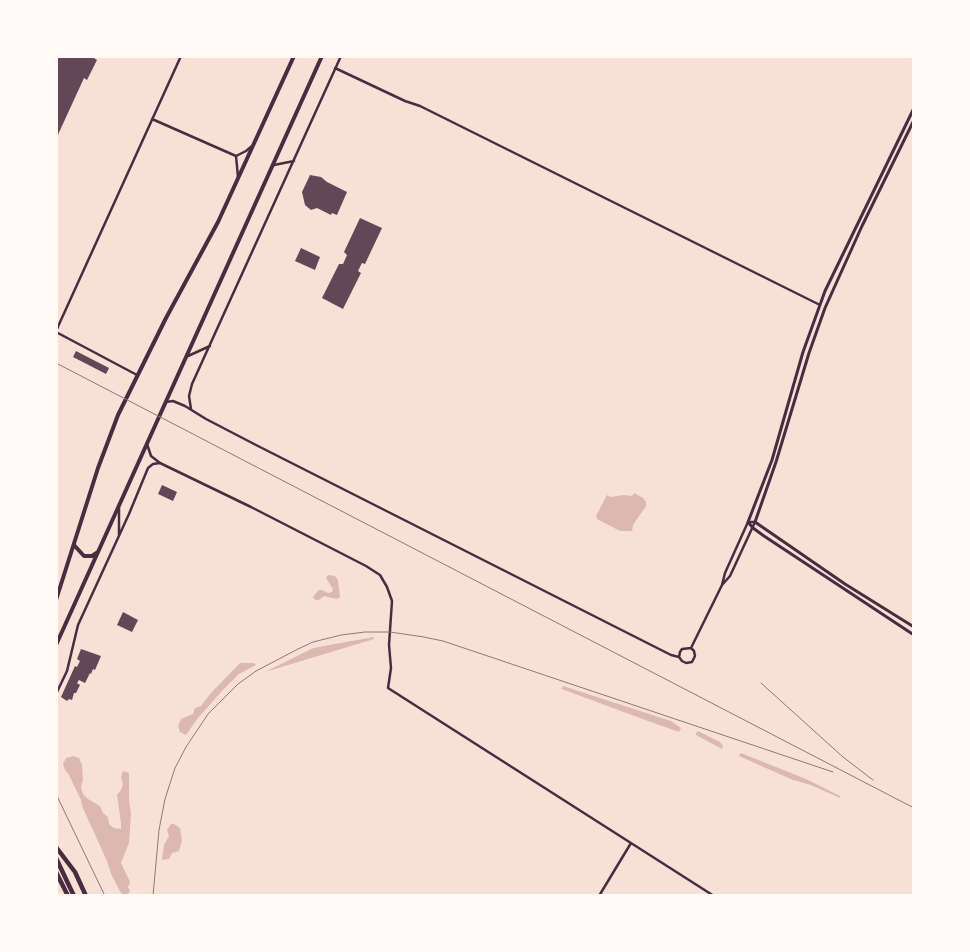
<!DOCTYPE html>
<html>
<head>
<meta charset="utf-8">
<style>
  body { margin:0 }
  #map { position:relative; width:970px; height:952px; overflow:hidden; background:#f7e1d7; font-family:Inter,sans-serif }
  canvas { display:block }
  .frame { position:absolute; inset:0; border:58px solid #fffaf5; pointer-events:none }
</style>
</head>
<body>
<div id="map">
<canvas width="970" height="952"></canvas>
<div class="frame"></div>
</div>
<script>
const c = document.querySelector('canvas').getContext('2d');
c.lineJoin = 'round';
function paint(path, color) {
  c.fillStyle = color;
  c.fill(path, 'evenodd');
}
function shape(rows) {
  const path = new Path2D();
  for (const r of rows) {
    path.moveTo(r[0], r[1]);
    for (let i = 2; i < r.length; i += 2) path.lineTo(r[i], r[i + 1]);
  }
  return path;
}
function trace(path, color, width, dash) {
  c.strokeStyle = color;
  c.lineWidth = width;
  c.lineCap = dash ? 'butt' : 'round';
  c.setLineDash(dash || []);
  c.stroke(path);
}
const water = shape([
  [634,493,643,498,646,502,646,506,633,525,632,531,620,531,597,519,596,516,607,495,610,497,624,495,632,496],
  [328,575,335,576,338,580,340,597,337,599,324,596,319,600,316,600,313,598,314,595,319,590,322,590,328,593,332,592,333,589,326,578],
  [374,637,374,639,265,672,313,648],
  [240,663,254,663,256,665,239,674,222,691,198,718,186,735,180,732,178,726,181,719,193,714,195,708,201,706,211,693],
  [563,686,671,721,681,728,679,732,659,725,567,691,562,689],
  [698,731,720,742,723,746,722,749,696,735,696,733],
  [741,753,806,779,840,796,840,798,811,785,793,780,739,756],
  [73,756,79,758,82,765,83,780,81,787,83,794,88,799,100,806,103,813,108,817,109,824,114,828,121,829,121,823,117,795,121,790,123,784,121,777,123,771,129,773,129,800,131,813,129,843,121,863,130,882,128,887,130,891,127,896,121,893,111,874,107,861,82,806,81,800,69,775,65,770,63,764,66,758],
  [171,824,174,824,180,828,182,841,179,851,172,853,169,859,162,860,164,845,169,836,167,830]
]);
const building = shape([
  [56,56,94,56,94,58,97,60,87,80,84,78,56,139],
  [310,175,321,177,327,182,347,192,337,215,332,213,331,215,317,208,311,210,305,205,302,192],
  [360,218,382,228,365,264,362,263,358,271,361,273,343,309,322,298,339,264,343,264,347,255,344,252],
  [301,248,320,257,315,270,295,261],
  [76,351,109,368,106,374,73,357],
  [162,485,177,492,173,501,158,494],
  [123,612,138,620,132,632,117,625],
  [81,649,101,656,95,670,93,669,91,674,90,673,85,683,79,680,77,683,80,685,76,693,74,693,72,700,69,699,67,701,61,697,75,666,77,667,80,661,77,659]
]);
const minor = shape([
  [335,68,405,101,420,106,820,305],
  [152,119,236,156,246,151,252,146],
  [236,156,238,177],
  [274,165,294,161],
  [56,331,181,56],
  [56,332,137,375],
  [188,356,210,346],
  [166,402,173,401,185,406,206,419,256,445,671,655,679,657],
  [191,409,189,396,192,384,341,56],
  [147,444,151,456,160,463,251,507,366,566,380,575,387,587,392,601,389,645,391,668,388,688,714,896],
  [119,535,119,508],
  [691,648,722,585,730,576,755,522,748,522,725,573,722,585],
  [679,657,682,661,686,663,692,662,695,656,694,651,691,648],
  [679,657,680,652,682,649,691,648],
  [56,694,67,671,78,625,129,514,148,468,153,464,160,463],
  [599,896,631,843]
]);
const tertiary = shape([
  [914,108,825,291,803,352,772,460,748,522,753,528,764,536,914,635],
  [914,120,862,226,825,308,809,353,776,462,755,522,845,584,914,627]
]);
const primary = shape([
  [74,545,84,556,92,556,98,552],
  [56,600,98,468,118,415,166,318,218,222,294,56],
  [56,645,322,56]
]);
const trunk = shape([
  [56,847,75,872,86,896]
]);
const motorway = shape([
  [56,858,74,896],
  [56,872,68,896]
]);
const rail = shape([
  [56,363,914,808],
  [761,683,843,757,873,780],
  [56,794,105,896],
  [153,896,159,830,165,799,175,768,186,747,208,714,238,684,256,671,298,649,313,642,341,635,365,632,390,632,424,637,443,641,833,772]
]);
paint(water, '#dcb8b0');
paint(building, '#644757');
trace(minor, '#4a2c40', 2.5);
trace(tertiary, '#4a2c40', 3);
trace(primary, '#4a2c40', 4);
trace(trunk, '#4a2c40', 4.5);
trace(motorway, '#4a2c40', 4.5);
trace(rail, '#8f747c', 1);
</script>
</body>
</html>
